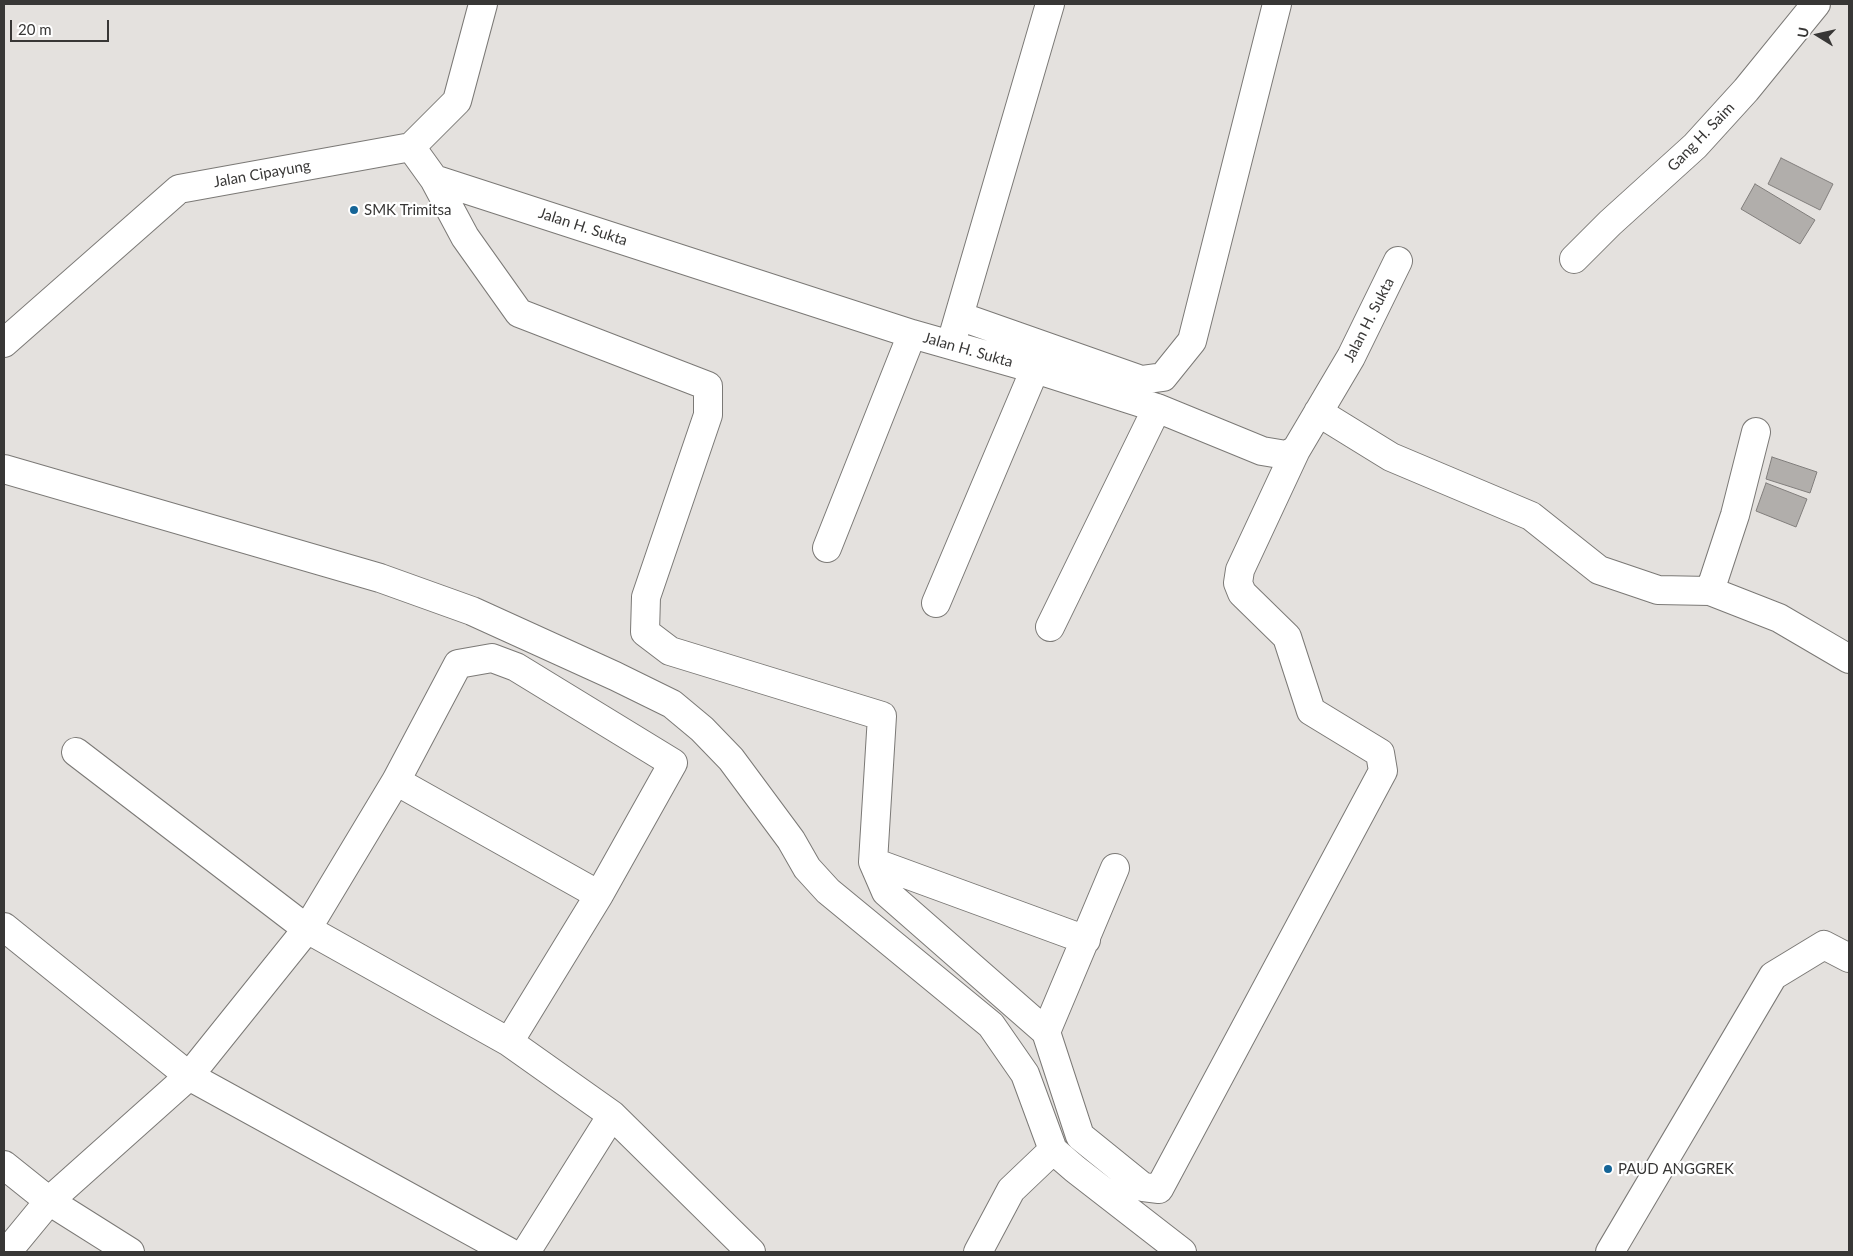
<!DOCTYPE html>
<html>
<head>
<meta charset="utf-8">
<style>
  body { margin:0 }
  #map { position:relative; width:1853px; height:1256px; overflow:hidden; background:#e4e1de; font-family:Lato,sans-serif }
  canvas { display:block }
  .frame { position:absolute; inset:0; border:5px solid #383736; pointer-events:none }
  .north { position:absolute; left:1793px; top:10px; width:50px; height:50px; -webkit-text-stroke:4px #fff; paint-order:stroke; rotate:280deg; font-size:14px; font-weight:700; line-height:20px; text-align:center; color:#383736 }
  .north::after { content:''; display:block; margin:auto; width:18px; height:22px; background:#383736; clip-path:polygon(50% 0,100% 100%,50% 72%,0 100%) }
  .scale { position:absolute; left:10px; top:20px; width:99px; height:22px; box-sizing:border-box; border:2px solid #383736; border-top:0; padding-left:6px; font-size:15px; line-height:18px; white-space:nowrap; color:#383736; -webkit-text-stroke:4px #fff; paint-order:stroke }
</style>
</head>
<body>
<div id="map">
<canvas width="1853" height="1256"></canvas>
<div class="frame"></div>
<div class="north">U</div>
<div class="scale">20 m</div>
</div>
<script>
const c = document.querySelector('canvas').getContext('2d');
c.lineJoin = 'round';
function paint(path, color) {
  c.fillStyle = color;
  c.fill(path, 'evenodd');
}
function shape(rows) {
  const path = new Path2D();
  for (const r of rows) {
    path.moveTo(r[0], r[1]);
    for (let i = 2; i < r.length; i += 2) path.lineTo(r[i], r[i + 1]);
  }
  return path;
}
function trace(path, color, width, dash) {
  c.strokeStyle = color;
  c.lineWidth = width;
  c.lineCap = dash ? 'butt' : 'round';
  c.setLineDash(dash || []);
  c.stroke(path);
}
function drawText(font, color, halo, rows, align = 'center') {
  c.font = font + ' Lato,sans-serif';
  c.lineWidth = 4.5;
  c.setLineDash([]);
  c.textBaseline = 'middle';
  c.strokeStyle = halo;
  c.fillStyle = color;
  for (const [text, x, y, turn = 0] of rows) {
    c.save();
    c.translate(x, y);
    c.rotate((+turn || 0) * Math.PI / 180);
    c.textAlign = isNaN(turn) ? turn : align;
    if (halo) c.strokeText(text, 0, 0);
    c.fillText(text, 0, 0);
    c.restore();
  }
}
const building = shape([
  [1781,158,1833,184,1820,210,1768,184,1781,158],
  [1755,184,1815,220,1800,244,1741,209,1755,184],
  [1772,457,1817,472,1810,493,1766,479,1772,457],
  [1766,483,1807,499,1796,527,1756,511,1766,483]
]);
const minor = shape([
  [411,147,434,179,465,237,519,313,708,386,708,415,646,597,645,632,670,651,882,716,873,862,886,892,1046,1032,1080,1136,1143,1187,1159,1189,1383,771,1380,753,1311,711,1287,637,1242,593,1238,583,1240,570,1296,450],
  [434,179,912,334,1035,369,1157,408,1262,451,1286,455,1296,450,1351,357,1398,261],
  [1574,259,1610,223,1695,146,1746,90,1816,4],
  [959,316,1141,380,1163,377,1192,341,1277,4],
  [954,333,1050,4],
  [1318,412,1391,457,1531,516,1599,570,1658,590,1710,591,1779,618,1849,659],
  [4,469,380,578,472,611,615,676,672,704,702,729,731,759,791,840,807,868,828,891,991,1025,1025,1074,1053,1150,1075,1169,1182,1252],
  [827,548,912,334],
  [1710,591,1735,515,1756,432],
  [936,603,1035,369],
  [1050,627,1157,408],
  [76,752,307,929,509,1042,612,1115,751,1252],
  [396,781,599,895],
  [873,862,1086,940],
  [4,927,189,1076,509,1252],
  [1046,1032,1115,868],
  [4,1165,49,1201,130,1252],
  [7,1252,49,1201,189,1076,307,929,396,781,458,664,492,658,516,667,673,763,599,895,509,1042],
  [526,1252,612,1115],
  [978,1252,1011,1190,1053,1150],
  [1610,1252,1773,976,1824,945,1849,958]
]);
const secondary = shape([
  [4,343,179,189,411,147,457,101,483,4]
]);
const markers = [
  [354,210,5,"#156597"],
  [1608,1169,5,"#156597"]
];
const streetNames = [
  ["Gang H. Saim",1701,137,-46],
  ["Jalan Cipayung",262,174,-10],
  ["Jalan H. Sukta",583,227,18],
  ["Jalan H. Sukta",1369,320,-63],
  ["Jalan H. Sukta",968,350,16]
];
const poiNames = [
  ["SMK Trimitsa",364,210],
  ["PAUD ANGGREK",1618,1169]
];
paint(building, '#b1aeab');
trace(building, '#817e7c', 1);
trace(minor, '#7b7976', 30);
trace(secondary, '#7b7976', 30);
trace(minor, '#fff', 28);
trace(secondary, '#fff', 28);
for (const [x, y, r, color] of markers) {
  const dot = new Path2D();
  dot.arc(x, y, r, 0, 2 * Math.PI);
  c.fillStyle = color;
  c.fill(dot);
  trace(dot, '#fff', 2);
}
drawText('15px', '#383736', '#fff', streetNames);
drawText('15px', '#383736', '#fff', poiNames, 'left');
</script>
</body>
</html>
